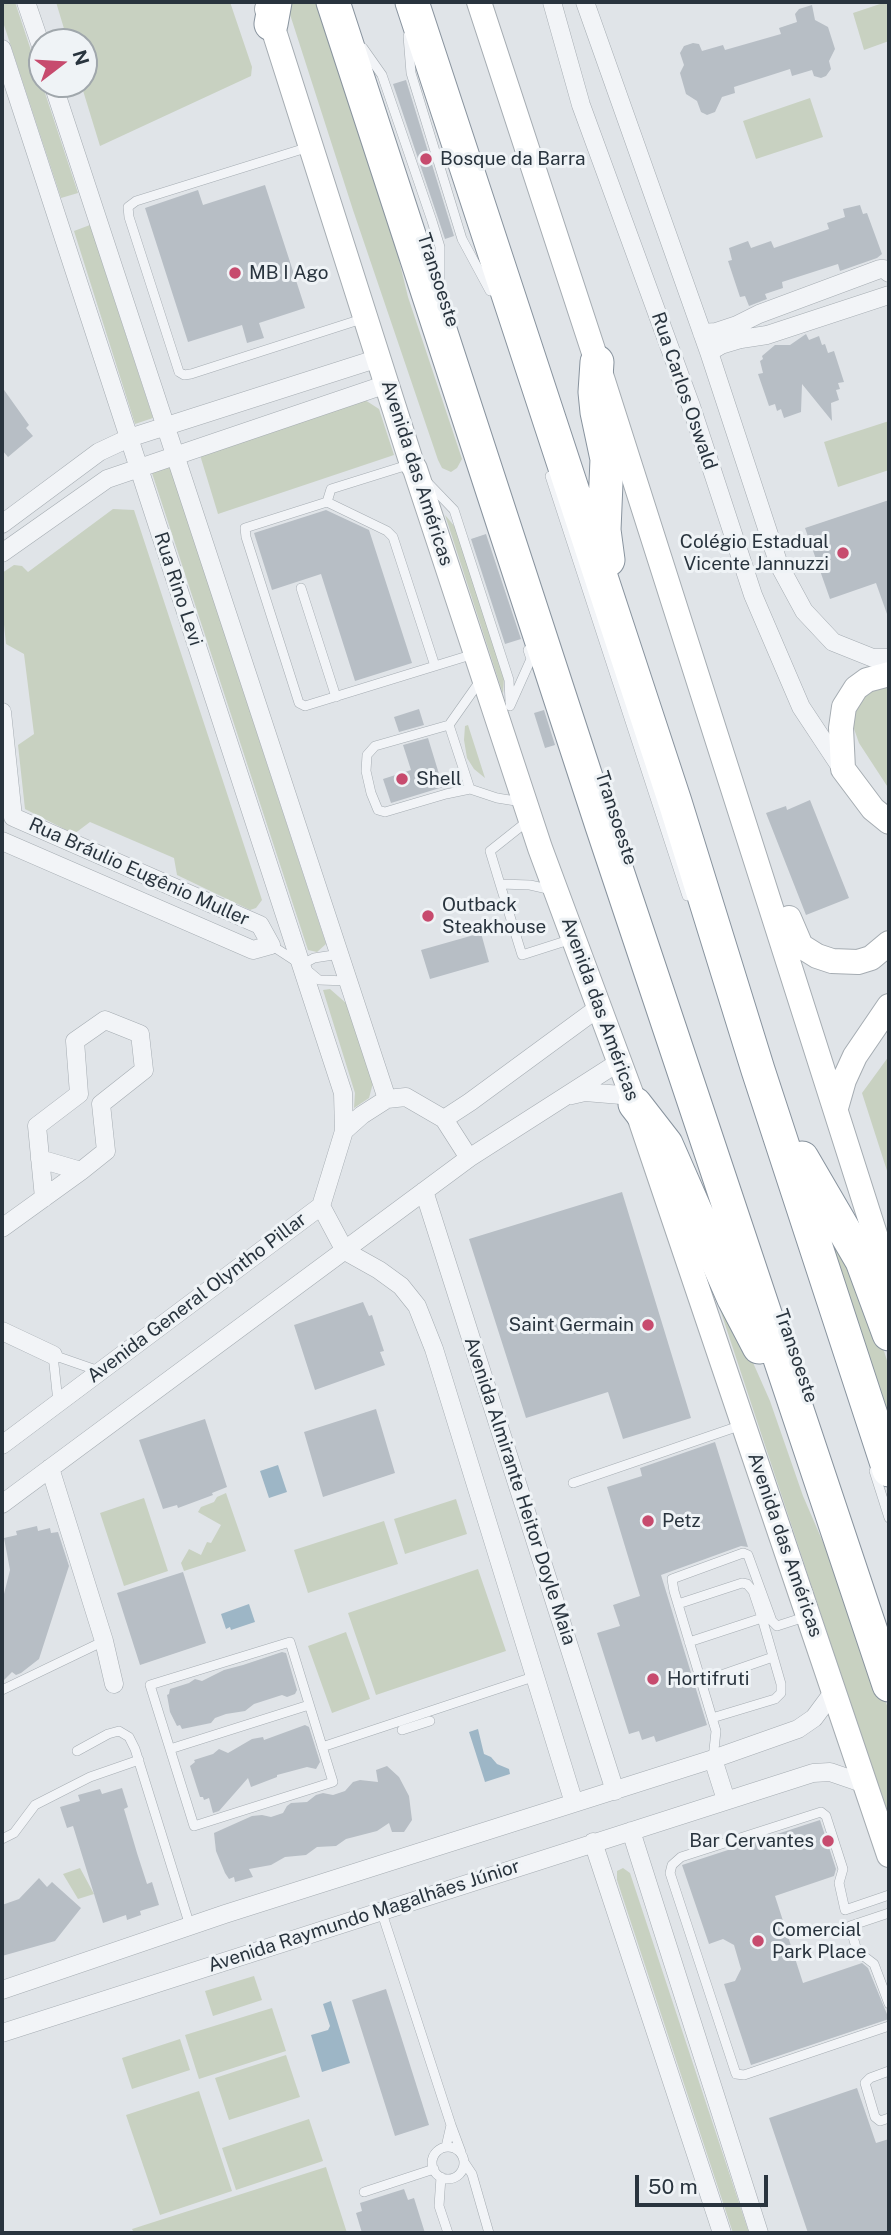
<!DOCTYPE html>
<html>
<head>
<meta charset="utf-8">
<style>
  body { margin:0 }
  #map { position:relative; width:891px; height:2235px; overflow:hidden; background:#e0e4e8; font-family:"Public Sans",sans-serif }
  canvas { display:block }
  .frame { position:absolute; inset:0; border:4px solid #29343e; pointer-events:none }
  .north { position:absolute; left:28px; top:28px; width:70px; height:70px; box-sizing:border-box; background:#eff3f6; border:2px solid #a0a7ac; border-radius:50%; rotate:73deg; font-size:19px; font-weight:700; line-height:28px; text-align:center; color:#29343e }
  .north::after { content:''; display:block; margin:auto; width:24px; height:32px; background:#c74b6e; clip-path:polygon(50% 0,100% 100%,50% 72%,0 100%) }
  .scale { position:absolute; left:635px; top:2175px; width:133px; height:32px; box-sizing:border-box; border:4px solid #29343e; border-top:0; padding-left:9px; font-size:21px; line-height:24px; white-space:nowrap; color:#29343e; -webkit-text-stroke:5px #eff3f6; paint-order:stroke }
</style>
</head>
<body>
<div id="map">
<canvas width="891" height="2235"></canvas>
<div class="frame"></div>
<div class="north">N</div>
<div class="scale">50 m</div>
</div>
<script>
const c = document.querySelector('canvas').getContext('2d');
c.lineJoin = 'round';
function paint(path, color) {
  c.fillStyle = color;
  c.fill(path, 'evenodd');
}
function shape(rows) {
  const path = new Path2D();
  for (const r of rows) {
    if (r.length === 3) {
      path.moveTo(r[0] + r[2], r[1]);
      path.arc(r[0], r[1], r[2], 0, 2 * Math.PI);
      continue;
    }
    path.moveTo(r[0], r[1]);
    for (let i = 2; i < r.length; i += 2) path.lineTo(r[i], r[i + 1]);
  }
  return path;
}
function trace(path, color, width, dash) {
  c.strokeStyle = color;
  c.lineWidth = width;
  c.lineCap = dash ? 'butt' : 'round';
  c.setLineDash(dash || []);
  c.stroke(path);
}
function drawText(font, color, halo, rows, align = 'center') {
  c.font = font + ' "Public Sans",sans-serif';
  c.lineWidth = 6;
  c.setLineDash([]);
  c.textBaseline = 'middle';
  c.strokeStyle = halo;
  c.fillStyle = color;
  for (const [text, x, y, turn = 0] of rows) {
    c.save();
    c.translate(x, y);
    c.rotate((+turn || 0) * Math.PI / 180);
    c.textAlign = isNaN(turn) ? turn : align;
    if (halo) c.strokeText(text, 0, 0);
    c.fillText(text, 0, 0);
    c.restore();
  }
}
const green = shape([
  [2,2,15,2,78,193,61,198,2,19],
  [56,2,230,2,252,67,251,76,100,146,81,84,84,84,84,42,68,42],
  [286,2,321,2,393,235,408,297,462,459,457,468,451,472,442,468,438,460,353,210],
  [886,2,889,2,889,41,864,50,853,13],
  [810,98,823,137,756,159,743,121],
  [90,225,153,418,135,424,74,231],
  [365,400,379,409,394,455,218,514,200,455],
  [889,421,889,470,838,487,824,442],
  [170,467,326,944,317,952,308,950,152,473],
  [113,509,134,510,262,900,256,908,250,910,177,875,174,858,90,822,74,834,25,809,18,745,34,734,24,654,6,644,2,605,2,573,14,565,22,566,28,572],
  [445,515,456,528,504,678,503,694],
  [889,681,889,789,859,743,853,726,854,711,860,696],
  [468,725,485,778,474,769,467,758,464,740,465,726],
  [330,989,346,1003,373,1083,369,1098,354,1108,355,1093,323,990],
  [889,1056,889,1177,862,1093],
  [813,1191,863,1284,889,1367,889,1440],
  [707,1270,712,1270,770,1401,803,1496,855,1616,889,1711,889,1820],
  [226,1493,246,1551,184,1571,181,1563,189,1549,201,1555,207,1542,211,1543,221,1525,198,1512,201,1507,214,1502,217,1497],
  [144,1498,168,1571,124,1586,100,1513],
  [456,1499,467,1534,405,1554,394,1519],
  [384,1521,398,1564,308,1593,294,1550],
  [478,1569,506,1651,376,1695,348,1613],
  [346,1632,370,1699,332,1713,308,1646],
  [80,1868,94,1894,78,1899,63,1874],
  [623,1868,630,1873,749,2233,733,2233,617,1880,617,1871],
  [254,1976,262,2000,213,2016,205,1991],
  [272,2008,286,2051,199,2079,185,2035],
  [180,2039,190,2070,132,2089,122,2058],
  [286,2055,300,2097,229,2120,215,2078],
  [199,2091,232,2191,160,2215,126,2115],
  [309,2119,323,2161,236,2190,222,2148],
  [326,2167,347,2233,134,2233,132,2229]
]);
const water = shape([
  [278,1465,287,1492,269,1498,260,1471],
  [249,1604,255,1622,231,1630,230,1627,226,1629,221,1614],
  [478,1729,484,1754,491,1757,497,1764,509,1769,510,1774,485,1782,469,1732],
  [331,2001,350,2063,322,2072,311,2035,328,2030,330,2026,323,2004]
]);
const building = shape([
  [812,5,815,20,828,27,835,49,829,61,831,69,826,76,821,78,814,76,812,70,792,76,790,69,734,87,735,93,722,97,715,112,707,115,701,112,697,101,686,94,680,73,684,65,680,53,684,46,693,43,699,44,702,51,723,45,725,50,781,34,779,28,797,22,795,14,799,9],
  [406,80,454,236,445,239,393,84],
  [265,185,305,308,259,323,264,338,247,343,242,325,188,342,145,208,198,190,203,205],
  [860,205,863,214,867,213,882,254,877,258,840,271,838,264,782,282,783,288,765,294,767,299,749,306,745,296,740,297,728,261,732,260,729,248,748,241,751,248,771,241,774,248,829,229,827,223,845,217,843,209],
  [806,334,809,340,819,336,822,345,825,344,828,353,834,351,844,382,838,383,840,389,836,390,839,400,831,403,832,421,802,384,801,412,784,418,781,409,777,411,775,404,769,406,758,374,763,373,760,361,763,359,762,356,775,345,790,345],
  [2,387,29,425,26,428,33,436,8,457,2,450],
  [889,500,889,614,887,614,876,583,830,599,805,528],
  [326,510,369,530,412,663,355,681,321,574,272,590,254,533],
  [486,534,521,639,505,644,471,539],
  [419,709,424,725,399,732,394,717],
  [544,710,555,745,545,748,534,713],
  [428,738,443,787,391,803,383,779,411,770,403,745],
  [810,800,849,898,806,915,766,813,786,806,787,810],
  [481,933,489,962,430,979,421,950],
  [622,1192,691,1418,623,1439,608,1392,526,1418,469,1239],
  [363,1302,369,1316,372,1315,384,1351,380,1352,385,1365,315,1390,294,1325],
  [376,1409,395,1473,323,1497,304,1432],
  [205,1419,227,1487,212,1493,213,1495,178,1508,177,1505,163,1509,139,1440],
  [715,1442,748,1547,741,1546,661,1575,707,1725,656,1742,654,1736,642,1740,639,1731,629,1734,597,1633,620,1626,613,1605,640,1596,607,1487,642,1476,640,1468],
  [37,1526,38,1531,50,1528,51,1533,58,1532,69,1566,39,1659,21,1673,16,1675,12,1672,2,1682,2,1602,10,1570,4,1538,17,1535,16,1531],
  [183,1572,206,1643,140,1665,117,1593],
  [282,1652,286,1653,297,1690,295,1694,287,1697,282,1695,254,1704,245,1711,226,1714,215,1718,211,1723,182,1729,180,1725,177,1726,170,1712,167,1695,169,1694,170,1689,189,1683,195,1679,202,1681,224,1670,243,1665],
  [305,1725,309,1727,320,1762,316,1769,307,1767,277,1775,277,1777,251,1787,248,1778,219,1811,213,1813,209,1798,204,1800,203,1797,200,1797,190,1766,195,1762,194,1760,213,1754,219,1749,228,1753,252,1739,263,1737,264,1740],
  [387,1766,399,1777,409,1796,412,1820,404,1832,392,1832,389,1823,377,1831,346,1839,336,1846,317,1847,306,1855,285,1857,271,1865,249,1869,253,1877,235,1882,234,1877,229,1879,225,1873,216,1851,214,1833,252,1816,262,1815,271,1817,283,1813,287,1806,291,1803,307,1802,316,1795,323,1793,333,1795,345,1791,353,1782,360,1780,378,1782,376,1770],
  [122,1788,128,1807,124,1809,137,1853,147,1884,152,1882,159,1905,140,1911,141,1915,127,1920,126,1915,103,1923,73,1826,67,1828,60,1807,80,1801,78,1795,100,1789,102,1794],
  [820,1820,836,1869,834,1876,775,1896,803,1983,862,1963,868,1968,889,2019,751,2065,724,1984,735,1981,741,1969,734,1945,723,1939,709,1944,682,1865],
  [39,1878,47,1887,52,1882,81,1908,55,1941,2,1956,2,1905,19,1899],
  [386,1989,429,2125,395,2136,352,2000],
  [857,2088,876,2143,889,2139,889,2233,808,2233,769,2118],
  [404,2189,408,2200,414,2198,425,2233,362,2233,356,2213,362,2211,360,2203]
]);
const lane = shape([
  [408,36,411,73,462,239,490,291],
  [363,48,382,75,432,221,440,247,440,286],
  [309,147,136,201,128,207,129,217,179,372,184,375,191,374,365,318],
  [411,464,331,489,327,502,245,528,246,537,299,703,305,706,474,654],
  [550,476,687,896],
  [428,483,454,510,509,680,510,702],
  [327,502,387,531,393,537,435,666],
  [301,588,336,697],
  [480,681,449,725,470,789,497,798,522,802],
  [510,706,531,659,528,650],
  [449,725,375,746,367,755,366,771,371,793,378,810,385,812,446,794,470,789],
  [529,820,490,851,500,884,530,885,552,890],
  [500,884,522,955,572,939],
  [271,945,297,962],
  [340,954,314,958,301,965,319,980,348,981],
  [58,1402,53,1355,99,1371],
  [874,1471,889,1518],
  [573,1483,742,1425],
  [678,1604,742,1583,747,1584,753,1591,762,1618,781,1684,781,1693,775,1699,712,1718],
  [290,1642,333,1782,194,1826,150,1685,290,1642],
  [689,1642,762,1618],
  [701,1682,773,1657],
  [2,1690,104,1641],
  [402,1730,430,1721],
  [322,1747,536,1676],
  [170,1749,309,1705],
  [77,1751,108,1734,119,1731,129,1737,135,1749,190,1926],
  [713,1759,716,1731,674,1591,672,1579,743,1553,748,1555,772,1621,777,1626,808,1616],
  [2,1839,14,1833,35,1805,90,1777,139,1760],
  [889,1895,845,1910,839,1883,843,1869,826,1816,821,1812,681,1857,672,1865,670,1873,736,2074,744,2075,889,2026],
  [381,1910,451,2125],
  [889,1913,850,1926,857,1951,874,1964,889,2004],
  [889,2071,870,2078,865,2083,875,2117,880,2121,889,2118],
  [446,2147,451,2125,461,2152],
  [448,2163,16],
  [464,2162,472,2174,489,2233],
  [441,2177,439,2206,448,2233],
  [364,2192,434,2169]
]);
const street = shape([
  [26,2,42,49],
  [552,2,581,105,691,406,753,595,801,707,842,769],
  [585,2,709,352,779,565,804,611,833,642,873,658,889,658],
  [2,49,343,1093,344,1131],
  [53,84,387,1099],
  [702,333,716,332,737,325,759,314,880,269,884,269,889,273],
  [709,352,721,345,741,339,767,335,889,295],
  [2,524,99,452,129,438,379,358],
  [2,553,107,479,387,384],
  [2,712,13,817],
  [2,841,253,950,271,945,260,925,13,817],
  [572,1095,585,1092,633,1096],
  [444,1119,469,1158],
  [40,1159,81,1171],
  [424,1191,615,1791],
  [321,1206,345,1251],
  [2,1228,81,1171,106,1151,101,1104,144,1070,140,1034,105,1020,75,1041,79,1094,37,1126,44,1198],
  [345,1251,379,1270,401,1286,417,1306,434,1349,574,1803],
  [2,1331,53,1355],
  [2,1445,321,1206,344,1131,362,1115,387,1099,406,1097,444,1119,470,1102,598,1008],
  [50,1468,104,1641,114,1684],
  [2,1504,469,1158,619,1062],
  [713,1759,726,1800],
  [631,1831,759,2233],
  [593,1842,722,2233],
  [2,1990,225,1914,713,1759,798,1729,814,1718,834,1691],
  [2,2033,813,1773,830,1772,865,1784]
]);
const secondary = shape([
  [479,2,597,362,889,1278],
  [267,9,412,464,415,469,540,848,635,1104,889,1855],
  [889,674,867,680,856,688,844,707,841,728,843,769,873,809,889,822],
  [789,918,801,946,817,956,832,961,858,962,871,958,889,943],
  [836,1108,844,1080,855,1056,889,1006]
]);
const highway = shape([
  [333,2,602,826,889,1685],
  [412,2,675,802,758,1070,889,1470],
  [271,24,275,2],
  [597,362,595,392,597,412,607,459,604,530,608,560],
  [635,1104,666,1144,734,1299,759,1347],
  [802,1158,862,1261,889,1334]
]);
const markers = [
  [426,159,7,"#c74b6e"],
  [235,273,7,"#c74b6e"],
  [843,553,7,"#c74b6e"],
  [402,779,7,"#c74b6e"],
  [428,916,7,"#c74b6e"],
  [648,1325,7,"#c74b6e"],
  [648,1521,7,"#c74b6e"],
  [653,1679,7,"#c74b6e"],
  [828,1841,7,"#c74b6e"],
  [758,1941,7,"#c74b6e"]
];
const poiNames = [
  ["Bosque da Barra",440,159],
  ["MB I Ago",249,273],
  ["Colégio Estadual",829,542,"right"],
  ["Vicente Jannuzzi",829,564,"right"],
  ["Shell",416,779],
  ["Outback",442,905],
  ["Steakhouse",442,927],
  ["Saint Germain",634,1325,"right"],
  ["Petz",662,1521],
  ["Hortifruti",667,1679],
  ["Bar Cervantes",814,1841,"right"],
  ["Comercial",772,1930],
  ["Park Place",772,1952]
];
const streetNames = [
  ["Transoeste",438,280,72],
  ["Rua Carlos Oswald",684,391,71],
  ["Avenida das Américas",417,473,72],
  ["Rua Rino Levi",178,589,72],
  ["Transoeste",616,818,72],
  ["Rua Bráulio Eugênio Muller",139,872,24],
  ["Avenida das Américas",600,1009,70],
  ["Avenida General Olyntho Pillar",197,1298,-37],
  ["Transoeste",796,1356,71],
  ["Avenida Almirante Heitor Doyle Maia",520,1491,72],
  ["Avenida das Américas",785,1545,71],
  ["Avenida Raymundo Magalhães Júnior",364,1916,-18]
];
paint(green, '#c8d1c1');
paint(water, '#9db6c6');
paint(building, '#b7bec5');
trace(lane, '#a5acb2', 10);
trace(street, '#a5acb2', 19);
trace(secondary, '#a5acb2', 26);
trace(highway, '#88939e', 35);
trace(lane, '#f2f4f7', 9);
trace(street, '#f2f4f7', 18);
trace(secondary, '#fff', 24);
trace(highway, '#fff', 33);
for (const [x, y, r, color] of markers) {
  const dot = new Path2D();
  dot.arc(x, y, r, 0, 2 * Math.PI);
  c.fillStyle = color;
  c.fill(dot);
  trace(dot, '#eff3f6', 2.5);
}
drawText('19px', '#29343e', '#eff3f6', poiNames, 'left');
drawText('19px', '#29343e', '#eff3f6', streetNames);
</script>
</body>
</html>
